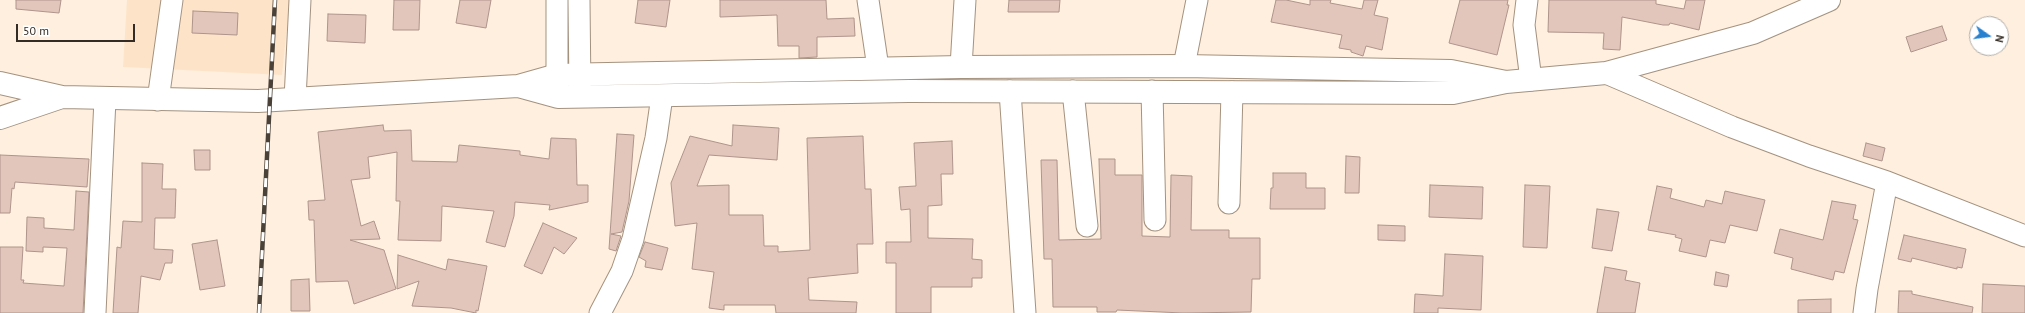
<!DOCTYPE html>
<style>
body{margin:0}
#map{position:relative;width:2025px;height:313px;overflow:hidden;background:#ffefde;font-family:"PT Sans",sans-serif}
canvas{display:block}
.north{position:absolute;left:1969px;top:16px;width:40px;height:40px;box-sizing:border-box;background:#fff;border:1px solid #aeaba7;border-radius:50%;rotate:104deg;font-size:11px;font-weight:700;line-height:16px;text-align:center;color:#342c24}
.north::after{content:'';display:block;margin:auto;width:14px;height:18px;background:#2881ce;clip-path:polygon(50% 0,100% 100%,50% 72%,0 100%)}
.scale{position:absolute;left:16px;top:24px;width:119px;height:18px;box-sizing:border-box;border:2px solid #342c24;border-top:0;padding-left:5px;font-size:12px;line-height:14px;white-space:nowrap;color:#342c24;-webkit-text-stroke:3px #fff;paint-order:stroke}
</style>
<div id="map">
<canvas width="2025" height="313"></canvas>
<div class="north">N</div>
<div class="scale">50 m</div>
</div>
<script>
const c = document.querySelector('canvas').getContext('2d');
c.lineJoin = 'round';
function fill(path, color) { c.fillStyle = color; c.fill(path, 'evenodd'); }
const shape = rows => new Path2D(rows.map(r => 'M' + r).join(''));
function strokePath(path, color, width, dash) { c.strokeStyle = color; c.lineWidth = width; c.lineCap = dash ? 'butt' : 'round'; c.setLineDash(dash || []); c.stroke(path); }
const built = shape([
 [127,0,290,0,282,75,123,67]
]);
const building = shape([
 [16,0,61,0,59,13,16,9,16,0],
 [394,0,420,0,419,30,393,30,394,0],
 [460,0,491,0,486,28,456,23,460,0],
 [638,0,670,0,666,27,635,23,638,0],
 [720,0,826,0,827,19,854,18,855,36,817,37,817,57,799,58,799,46,778,46,777,15,720,17,720,0],
 [1009,0,1060,0,1059,12,1008,12,1009,0],
 [1276,0,1286,0,1310,5,1310,0,1331,0,1330,3,1362,9,1364,0,1378,0,1374,15,1388,18,1382,50,1366,46,1363,56,1351,52,1351,50,1339,48,1342,35,1271,22,1276,0],
 [1460,0,1508,0,1507,5,1509,5,1497,55,1449,43,1460,0],
 [1549,0,1656,0,1656,4,1684,9,1686,0,1705,0,1699,30,1670,23,1669,25,1663,25,1622,17,1620,50,1603,49,1604,33,1548,32,1549,0],
 [193,11,238,13,237,35,192,33,193,11],
 [328,14,366,15,365,43,327,41,328,14],
 [1942,26,1947,40,1911,52,1906,37,1942,26],
 [383,125,384,131,411,130,412,161,457,162,459,145,520,151,520,155,549,159,551,138,576,139,577,185,588,185,588,202,549,210,550,205,515,202,514,216,505,247,486,242,494,211,442,206,441,241,398,240,400,201,396,201,397,152,368,157,370,178,351,180,361,226,374,221,380,239,350,240,384,250,396,289,354,304,348,281,316,282,314,220,309,220,308,201,325,200,318,132,383,125],
 [733,125,779,128,777,160,709,155,697,186,729,185,729,215,763,215,764,246,778,246,778,252,810,250,807,138,863,136,865,189,871,189,873,244,857,244,858,273,808,278,809,300,857,302,856,313,776,313,775,305,724,305,724,310,709,308,714,272,692,269,697,223,675,226,671,183,690,136,732,146,733,125],
 [617,134,634,135,629,201,622,232,611,234,621,236,616,251,609,249,617,134],
 [952,141,953,174,941,174,942,205,928,206,928,238,973,239,972,259,982,260,982,278,972,278,972,287,931,287,931,313,896,313,896,263,886,263,886,242,911,242,910,209,901,210,899,187,916,186,914,143,952,141],
 [1866,143,1885,148,1882,161,1863,156,1866,143],
 [194,150,210,150,210,170,195,170,194,150],
 [0,155,89,159,87,187,15,182,14,189,12,188,10,213,0,213,0,155],
 [1346,156,1360,157,1359,193,1345,193,1346,156],
 [1099,159,1115,159,1115,175,1142,175,1142,236,1170,237,1171,175,1192,176,1191,230,1229,230,1229,238,1260,238,1260,279,1252,279,1251,312,1183,313,1117,310,1116,312,1097,312,1097,307,1053,307,1052,259,1044,259,1041,160,1057,160,1059,240,1101,239,1099,159],
 [142,163,163,164,162,189,176,189,175,218,155,218,154,249,173,250,172,263,165,263,160,280,141,276,138,313,113,313,117,247,121,248,123,221,142,222,142,163],
 [1273,173,1306,173,1306,188,1325,188,1325,209,1270,209,1271,188,1273,188,1273,173],
 [1430,185,1483,187,1482,219,1429,217,1430,185],
 [1525,185,1550,186,1547,248,1523,247,1525,185],
 [1657,186,1672,189,1670,198,1704,207,1706,200,1722,204,1725,191,1765,200,1757,231,1730,225,1725,243,1710,240,1706,257,1679,251,1682,239,1675,237,1676,235,1648,230,1657,186],
 [76,191,89,192,83,313,0,313,0,247,23,247,21,280,24,280,23,283,64,286,67,248,43,247,43,252,26,251,27,217,44,218,44,228,74,230,76,191],
 [1832,201,1856,205,1853,219,1858,220,1844,273,1835,271,1833,280,1791,269,1793,258,1774,253,1780,229,1823,240,1832,201],
 [1597,209,1619,212,1612,251,1592,248,1597,209],
 [543,223,577,238,564,254,554,247,542,274,524,266,543,223],
 [1378,225,1405,226,1405,241,1378,240,1378,225],
 [1904,235,1966,249,1962,268,1957,267,1957,269,1912,258,1911,262,1898,259,1904,235],
 [217,240,225,286,200,290,192,244,217,240],
 [645,242,668,248,662,270,645,267,646,261,639,257,645,242],
 [1445,254,1483,256,1481,310,1438,308,1438,313,1414,313,1415,294,1443,296,1445,254],
 [398,255,446,270,448,259,487,266,478,311,476,310,476,313,451,308,412,306,419,281,397,289,398,255],
 [1605,267,1627,271,1625,280,1640,283,1635,313,1597,313,1605,267],
 [1716,272,1729,275,1727,287,1714,285,1716,272],
 [309,279,310,311,291,311,291,280,309,279],
 [1983,284,2025,286,2025,313,1982,313,1983,284],
 [1899,291,1912,291,1912,294,1973,307,1972,313,1898,313,1899,291],
 [1831,299,1831,313,1798,313,1798,300,1831,299]
]);
const minor = shape([
 [557,0,557,91],
 [579,0,580,92],
 [868,0,878,68],
 [1527,0,1524,25,1531,80],
 [1184,66,1197,0],
 [961,67,965,0],
 [1606,73,1732,127,1809,156,1887,182,2025,236],
 [1010,91,1025,313],
 [1073,91,1087,226],
 [1152,91,1155,220],
 [295,99,300,0],
 [158,100,172,0],
 [1229,203,1232,92],
 [95,313,105,99],
 [600,313,622,271,633,239,656,138,662,96],
 [1864,313,1867,289,1887,182]
]);
const major = shape([
 [0,83,62,97,258,101,518,86,557,75,961,67,1184,66,1451,71,1506,82],
 [518,86,558,97,909,91,1453,93,1506,82,1606,73,1753,33,1829,0],
 [0,118,62,97]
]);
const rail = shape([
 [259,313,275,0]
]);
fill(built, '#fde4c9');
fill(building, '#e2c6bc');
strokePath(building, '#af948b', 1);
strokePath(minor, '#a4927f', 23);
strokePath(major, '#a4927f', 24);
strokePath(minor, '#fff', 21);
strokePath(major, '#fff', 22);
strokePath(rail, '#4a4138', 4.5);
strokePath(rail, '#fff', 3, [9]);
</script>
